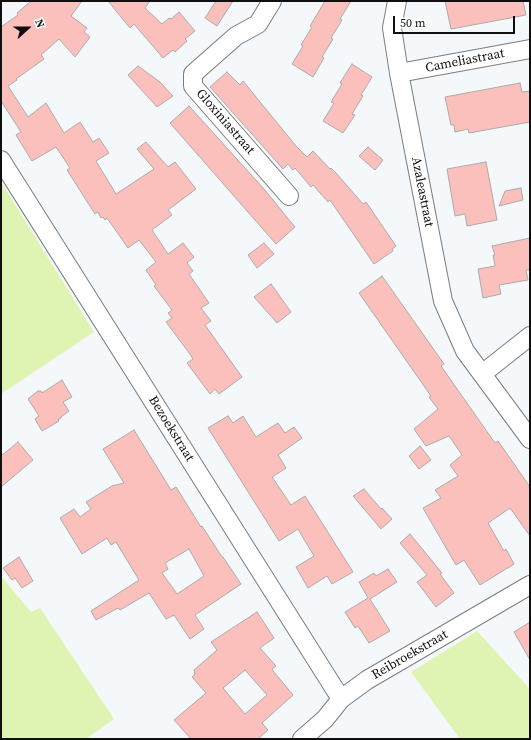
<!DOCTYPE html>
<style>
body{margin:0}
#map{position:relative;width:531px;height:740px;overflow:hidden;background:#f5f8fa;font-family:"Source Serif 4",serif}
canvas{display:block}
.frame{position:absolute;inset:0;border:2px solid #0f0f10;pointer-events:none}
.north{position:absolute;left:8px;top:8px;width:40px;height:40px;-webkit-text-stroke:3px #fff;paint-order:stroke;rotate:69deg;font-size:11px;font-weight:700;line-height:16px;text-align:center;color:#0f0f10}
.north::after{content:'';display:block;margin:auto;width:14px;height:18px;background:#0f0f10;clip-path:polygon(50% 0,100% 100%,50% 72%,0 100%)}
.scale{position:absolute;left:393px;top:16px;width:122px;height:18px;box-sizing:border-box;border:2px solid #0f0f10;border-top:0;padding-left:5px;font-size:12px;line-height:14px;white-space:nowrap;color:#0f0f10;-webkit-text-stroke:3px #fff;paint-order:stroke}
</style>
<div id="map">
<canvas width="531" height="740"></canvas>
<div class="frame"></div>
<div class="north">N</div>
<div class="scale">50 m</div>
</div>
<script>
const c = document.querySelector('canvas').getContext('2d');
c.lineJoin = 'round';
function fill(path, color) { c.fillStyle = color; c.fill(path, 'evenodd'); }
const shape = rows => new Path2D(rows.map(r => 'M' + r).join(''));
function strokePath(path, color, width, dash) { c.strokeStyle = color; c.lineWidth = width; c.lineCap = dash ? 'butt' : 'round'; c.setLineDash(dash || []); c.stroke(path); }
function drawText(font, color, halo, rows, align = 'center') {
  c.font = font + ' "Source Serif 4",serif'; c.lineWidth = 3.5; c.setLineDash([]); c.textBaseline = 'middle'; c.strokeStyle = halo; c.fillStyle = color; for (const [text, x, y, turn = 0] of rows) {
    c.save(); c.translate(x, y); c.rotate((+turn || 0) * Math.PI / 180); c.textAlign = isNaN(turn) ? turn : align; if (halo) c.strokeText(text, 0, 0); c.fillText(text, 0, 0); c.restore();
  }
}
const green = shape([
 [1,182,94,332,1,394],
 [1,576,31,612,40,608,114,719,86,739,1,739],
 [477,631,530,689,530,739,460,739,411,672]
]);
const building = shape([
 [31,1,82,1,71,16,87,28,84,32,90,37,75,57,59,39,41,55,44,59,16,79,17,80,8,86,28,117,46,103,64,133,80,122,93,142,99,138,109,153,96,161,116,194,154,169,137,149,146,142,168,167,175,162,196,189,168,210,172,215,152,230,168,254,183,243,194,257,187,263,193,271,189,274,209,303,201,308,211,321,205,325,242,377,219,394,215,389,210,394,187,363,193,359,190,354,166,322,172,318,168,313,172,310,154,286,156,285,146,270,156,262,139,240,128,248,107,218,105,220,103,217,101,218,98,212,95,214,67,170,70,168,56,147,32,161,16,135,21,132,1,101,1,27,18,15,17,13,31,1],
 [108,1,150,1,145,8,162,24,169,18,171,19,179,12,195,31,185,39,187,41,175,52,173,50,163,58,134,24,130,28,108,1],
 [216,1,233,1,217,26,205,18,216,1],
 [325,1,351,1,340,19,342,20,331,38,333,39,322,57,324,58,313,77,292,64,303,46,301,45,312,27,310,26,325,1],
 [445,1,523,1,526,15,451,29,445,1],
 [352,64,372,77,361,95,363,96,352,114,355,115,343,133,323,121,334,103,331,102,342,84,340,83,352,64],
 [138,66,160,82,173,96,157,107,128,75,138,66],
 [227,72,240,85,243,81,296,146,307,157,313,151,330,169,331,168,336,173,363,204,366,202,396,246,392,249,393,251,374,264,330,200,328,202,313,185,311,187,295,168,293,170,288,164,283,169,210,87,227,72],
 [520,83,522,92,530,91,530,122,469,133,468,129,455,132,454,125,451,125,445,97,520,83],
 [189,106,264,189,295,227,276,244,170,123,189,106],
 [368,147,383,160,375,170,359,156,368,147],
 [486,162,497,220,467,226,465,214,455,216,447,169,486,162],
 [521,188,523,200,499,206,505,191,521,188],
 [530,238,530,270,526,270,528,280,499,285,501,294,483,298,478,269,495,266,493,255,495,255,492,246,530,238],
 [264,243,274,254,257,268,248,255,264,243],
 [382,276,444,364,441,366,495,443,498,441,530,487,530,536,510,508,488,523,504,551,506,549,514,564,480,585,464,560,456,565,423,508,441,498,435,490,458,476,450,465,462,455,449,436,426,446,414,429,438,409,429,397,431,396,359,293,382,276],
 [271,284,291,312,277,323,254,297,271,284],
 [62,380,72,397,63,402,69,411,61,417,61,418,58,420,59,421,42,431,35,419,39,416,28,399,38,391,41,391,42,393,62,380],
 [228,416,233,423,243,416,256,437,278,423,285,433,294,427,302,438,278,455,286,468,272,477,291,505,305,496,353,572,332,584,327,576,308,588,296,567,314,556,298,529,279,541,208,428,228,416],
 [134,430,171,490,176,487,201,527,202,526,222,557,223,557,241,584,195,615,204,629,190,639,174,615,166,619,149,593,120,610,118,608,96,620,91,611,139,580,116,542,111,545,107,538,82,554,60,518,74,509,80,517,91,509,86,502,112,486,124,483,103,449,134,430],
 [189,549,204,576,177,594,162,573,168,569,165,563,189,549],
 [18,442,33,460,1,487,1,456,18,442],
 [420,446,431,460,419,469,409,456,420,446],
 [364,489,381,509,382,508,392,519,381,529,353,496,364,489],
 [410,534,442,573,440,574,454,593,436,607,417,582,427,575,400,543,410,534],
 [19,557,33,581,22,588,15,578,12,580,3,568,19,557],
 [388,569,397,582,370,599,390,631,369,643,358,626,355,628,345,612,368,598,359,582,374,573,376,576,388,569],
 [257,612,274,638,260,648,276,666,272,669,274,672,293,695,262,723,268,730,258,739,191,739,174,720,206,693,192,677,195,674,194,670,217,650,211,642,257,612],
 [245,670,267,695,245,714,223,688,245,670],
 [530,622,530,660,514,632,530,622]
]);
const minor = shape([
 [272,1,258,24,236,36,193,74,193,86,289,196],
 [397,1,392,28,399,73,443,301,465,351,530,439],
 [399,73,530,49],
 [1,160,341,699],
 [482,374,530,336],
 [302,739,325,719,341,699,367,680,530,585]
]);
const streetNames = [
 ["Cameliastraat",465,61,-11],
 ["Gloxiniastraat",225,122,49],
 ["Azaleastraat",422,192,79],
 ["Bezoekstraat",171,429,58],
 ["Reibroekstraat",410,655,-30]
];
fill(green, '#dff3b3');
fill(building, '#fbc0bb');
strokePath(building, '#adaaaa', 1);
strokePath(minor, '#7a7c7e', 20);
strokePath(minor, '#fff', 18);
drawText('13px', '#0f0f10', '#fff', streetNames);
</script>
